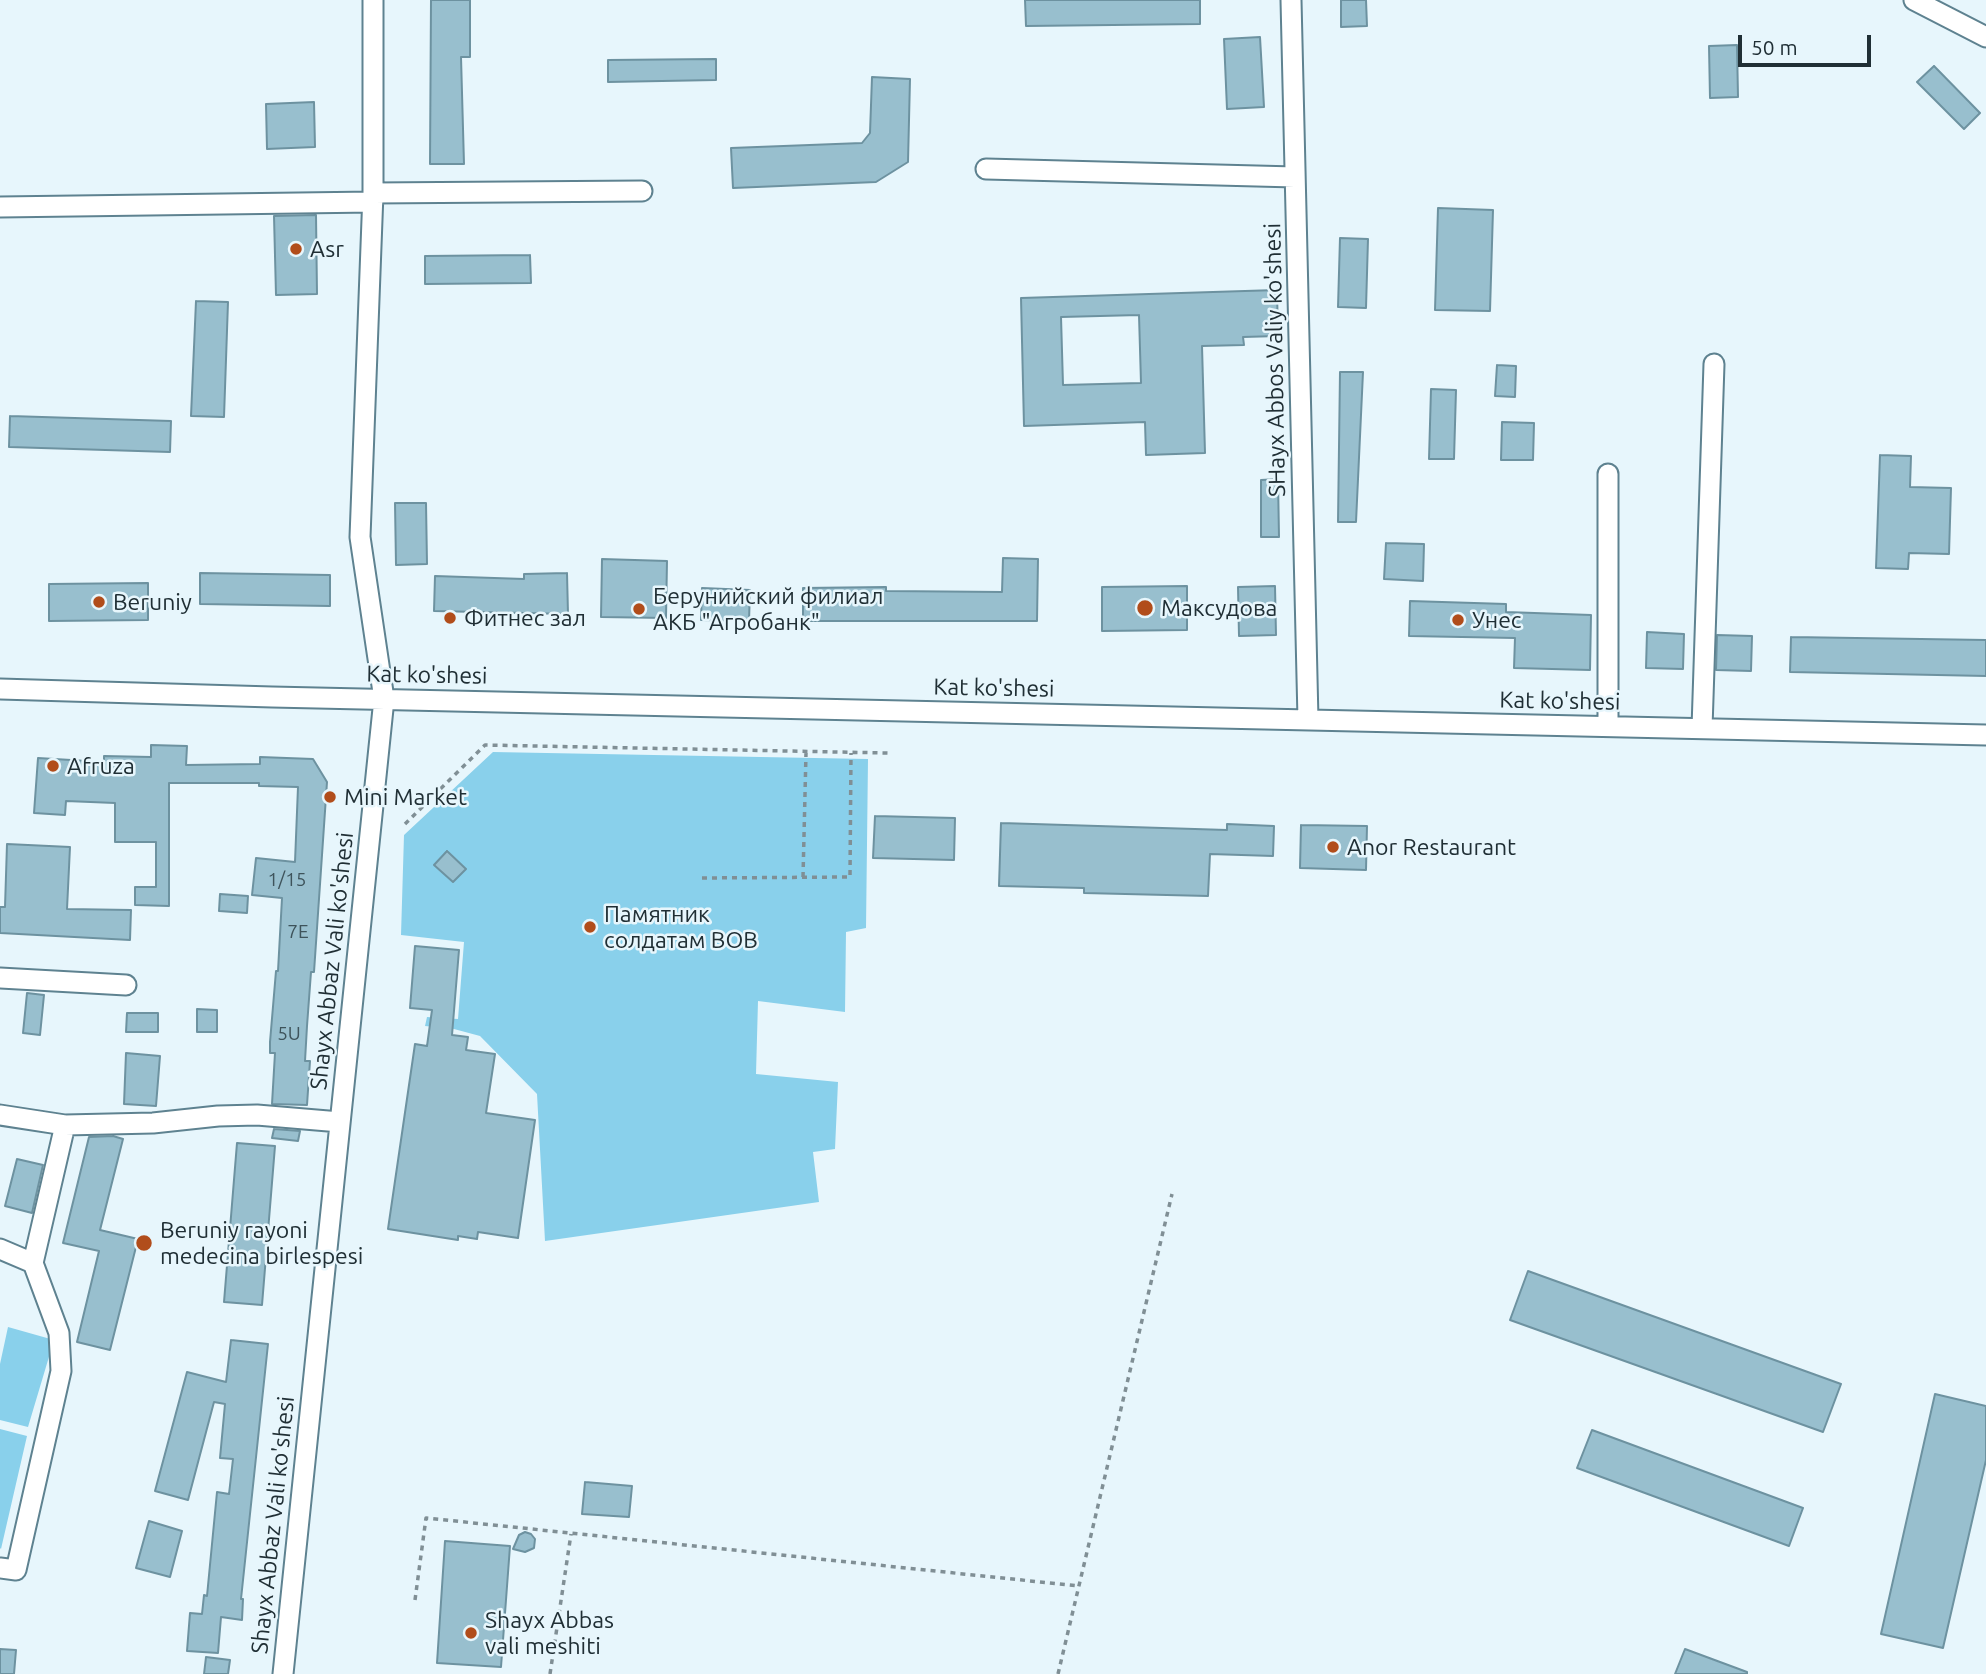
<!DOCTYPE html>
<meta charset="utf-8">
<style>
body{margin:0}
#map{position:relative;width:1986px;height:1674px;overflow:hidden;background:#e7f6fc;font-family:Ubuntu,sans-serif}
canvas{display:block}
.scale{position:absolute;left:1738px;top:35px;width:133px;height:32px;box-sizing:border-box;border:4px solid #202f35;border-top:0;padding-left:9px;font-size:21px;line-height:24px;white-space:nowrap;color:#202f35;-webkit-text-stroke:5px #e7f6fc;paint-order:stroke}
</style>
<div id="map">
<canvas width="1986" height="1674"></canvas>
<div class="scale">50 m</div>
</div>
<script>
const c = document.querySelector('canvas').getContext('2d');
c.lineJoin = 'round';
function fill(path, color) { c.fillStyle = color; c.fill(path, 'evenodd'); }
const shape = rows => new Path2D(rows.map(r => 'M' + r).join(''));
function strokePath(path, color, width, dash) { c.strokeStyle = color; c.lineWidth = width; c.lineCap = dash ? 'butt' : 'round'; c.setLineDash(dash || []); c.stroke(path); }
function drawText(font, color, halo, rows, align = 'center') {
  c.font = font + ' Ubuntu,sans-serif'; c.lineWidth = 5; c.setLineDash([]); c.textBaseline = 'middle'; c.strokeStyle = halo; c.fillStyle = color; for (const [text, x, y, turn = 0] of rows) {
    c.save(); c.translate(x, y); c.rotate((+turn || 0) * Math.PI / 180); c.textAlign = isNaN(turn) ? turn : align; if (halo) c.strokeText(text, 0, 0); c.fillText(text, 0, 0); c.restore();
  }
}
const green = shape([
 [493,752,868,759,866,928,846,932,845,1012,758,1001,756,1074,838,1082,835,1149,813,1152,819,1202,545,1241,537,1094,480,1036,454,1029,425,1026,427,1017,458,1019,464,942,401,935,404,835],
 [8,1327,54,1340,28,1427,0,1420,0,1364],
 [0,1429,27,1436,1,1549,0,1548]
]);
const building = shape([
 [431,0,470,0,470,57,461,57,464,164,430,164,431,0],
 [1025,0,1200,0,1200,24,1026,26,1025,0],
 [1341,0,1366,0,1367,26,1341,27,1341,0],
 [1260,37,1264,107,1227,109,1224,39,1260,37],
 [1737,45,1738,97,1710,98,1709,46,1737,45],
 [716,59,716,80,608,82,608,60,716,59],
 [1934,66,1980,113,1964,129,1917,82,1934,66],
 [872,77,910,79,908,162,876,182,733,188,731,148,862,143,870,133,872,77],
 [314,102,315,147,267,149,266,104,314,102],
 [1438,208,1493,210,1490,311,1435,310,1438,208],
 [316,215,317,294,276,295,274,216,316,215],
 [1340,238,1368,239,1366,308,1338,307,1340,238],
 [530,255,531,283,425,284,425,256,530,255],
 [1277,290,1278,336,1243,337,1244,345,1202,346,1205,453,1146,455,1145,422,1024,426,1021,298,1277,290],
 [1139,315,1141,383,1063,385,1061,317,1139,315],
 [196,301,228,302,224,417,191,416,196,301],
 [1497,365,1516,366,1515,397,1495,396,1497,365],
 [1340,372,1363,372,1356,522,1338,522,1340,372],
 [1431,389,1456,390,1454,459,1429,459,1431,389],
 [10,416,171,421,170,452,9,447,10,416],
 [1502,422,1534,423,1533,460,1501,460,1502,422],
 [1880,455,1911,456,1910,487,1951,488,1949,554,1909,553,1908,569,1876,568,1880,455],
 [1278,479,1279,537,1261,537,1261,480,1278,479],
 [395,503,426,503,427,564,396,565,395,503],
 [1386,543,1424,544,1423,581,1384,579,1386,543],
 [1003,558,1038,559,1037,621,803,621,803,588,886,587,886,591,1002,592,1003,558],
 [602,559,667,561,666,618,601,617,602,559],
 [200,573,330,575,330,606,200,604,200,573],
 [567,573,568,614,434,611,435,576,524,579,524,574,567,573],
 [148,583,148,620,49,621,49,584,148,583],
 [1187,586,1187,630,1102,631,1102,587,1187,586],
 [1275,586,1276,635,1239,636,1238,587,1275,586],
 [702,588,750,590,749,621,701,620,702,588],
 [1410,601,1506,604,1506,612,1591,615,1590,670,1514,668,1515,638,1409,636,1410,601],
 [1647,632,1684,634,1683,669,1646,668,1647,632],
 [1717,635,1752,636,1751,671,1716,670,1717,635],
 [1791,637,1986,640,1986,676,1790,672,1791,637],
 [151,745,187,746,186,765,260,764,260,757,313,759,327,782,314,972,311,972,307,1026,305,1061,310,1061,307,1105,272,1104,275,1053,270,1053,270,1042,276,971,278,971,282,898,252,895,256,858,295,862,298,787,259,786,259,783,169,783,169,906,135,905,135,887,156,887,156,842,115,842,115,803,66,801,65,815,34,813,38,758,104,762,104,756,151,757,151,745],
 [875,816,955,818,954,860,873,858,875,816],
 [1001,823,1227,830,1227,824,1274,826,1273,856,1210,854,1208,896,1084,893,1084,888,999,886,1001,823],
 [1301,825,1367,826,1366,870,1300,868,1301,825],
 [7,844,70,847,67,909,131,910,130,940,0,933,0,907,5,907,7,844],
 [447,851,466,869,453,882,434,865,447,851],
 [220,894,248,896,247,913,219,911,220,894],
 [415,946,459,950,452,1035,468,1037,466,1050,495,1054,486,1113,535,1120,518,1238,478,1232,477,1239,458,1236,458,1240,388,1229,415,1044,427,1046,432,1010,410,1008,415,946],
 [27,993,44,995,40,1035,23,1033,27,993],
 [197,1009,217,1010,217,1032,197,1032,197,1009],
 [127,1013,158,1013,158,1032,126,1032,127,1013],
 [126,1053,160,1056,156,1106,124,1104,126,1053],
 [274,1129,300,1131,298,1141,272,1138,274,1129],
 [113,1136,123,1139,100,1230,138,1239,110,1350,77,1342,99,1251,63,1243,89,1137,113,1136],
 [237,1143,275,1146,262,1305,224,1302,237,1143],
 [17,1159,43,1165,32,1213,5,1206,17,1159],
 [1528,1271,1841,1384,1823,1432,1510,1320,1528,1271],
 [231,1340,268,1344,241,1599,243,1599,242,1620,221,1617,218,1653,187,1651,190,1613,202,1614,204,1595,207,1596,217,1492,229,1494,233,1459,220,1458,225,1404,214,1402,188,1500,155,1491,187,1372,226,1382,231,1340],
 [1935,1394,1986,1406,1986,1460,1943,1648,1881,1634,1935,1394],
 [1592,1430,1803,1508,1789,1546,1577,1468,1592,1430],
 [585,1482,632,1486,629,1517,582,1514,585,1482],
 [149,1521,182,1531,170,1577,136,1568,149,1521],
 [525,1532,531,1534,535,1539,534,1548,525,1552,513,1549,519,1535,525,1532],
 [445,1541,510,1546,501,1667,437,1663,445,1541],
 [0,1649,16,1650,14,1674,0,1674,0,1649],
 [1685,1649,1747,1672,1747,1674,1675,1674,1685,1649],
 [206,1657,230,1660,228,1674,204,1674,206,1657]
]);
const path = shape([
 [405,824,485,745,888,753],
 [803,877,806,753],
 [702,878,850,877,851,753],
 [415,1600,426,1518,1079,1586],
 [550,1674,571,1534],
 [1058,1674,1172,1194]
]);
const minor = shape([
 [1291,0,1308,719],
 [1914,0,1986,37],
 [986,169,1295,177],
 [373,193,642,191],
 [0,207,373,202],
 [1608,474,1608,726],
 [0,689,272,697,1986,735],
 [1702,728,1714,364],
 [0,978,126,985],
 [0,1115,65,1125],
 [0,1249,33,1263,59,1333,61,1371,16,1570,0,1568],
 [33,1263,65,1125,153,1123,218,1116,257,1115,340,1122],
 [283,1674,384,699,360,537,373,193,373,0]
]);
const markers = [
 [296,249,7,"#b14d1b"],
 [99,602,7,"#b14d1b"],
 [1145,608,9,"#b14d1b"],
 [639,609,7,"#b14d1b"],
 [450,618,7,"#b14d1b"],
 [1458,620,7,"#b14d1b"],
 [53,766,7,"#b14d1b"],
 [330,797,7,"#b14d1b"],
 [1333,847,7,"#b14d1b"],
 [590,927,7,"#b14d1b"],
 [144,1243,9,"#b14d1b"],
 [471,1633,7,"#b14d1b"]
];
const numberNames = [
 ["1/15",287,880],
 ["7E",298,932],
 ["5U",289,1034]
];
const poiNames = [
 ["Asr",310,249],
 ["Берунийский филиал",653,596],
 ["АКБ \"Агробанк\"",653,622],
 ["Beruniy",113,602],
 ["Максудова",1161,608],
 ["Фитнес зал",464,618],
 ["Унес",1472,620],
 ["Afruza",67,766],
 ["Mini Market",344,797],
 ["Anor Restaurant",1347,847],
 ["Памятник",604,914],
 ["солдатам ВОВ",604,940],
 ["Beruniy rayoni",160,1230],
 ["medecina birlespesi",160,1256],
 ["Shayx Abbas",485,1620],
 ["vali meshiti",485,1646]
];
const streetNames = [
 ["SHayx Abbos Valiy ko'shesi",1275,360,-91],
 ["Kat ko'shesi",427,675,1],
 ["Kat ko'shesi",994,688,1],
 ["Kat ko'shesi",1560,701,1],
 ["Shayx Abbaz Vali ko'shesi",332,961,-84],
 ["Shayx Abbaz Vali ko'shesi",273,1525,-84]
];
fill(green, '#89d0eb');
fill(building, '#98bfce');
strokePath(building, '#6d92a0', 2);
strokePath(minor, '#5e8290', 23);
strokePath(path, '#808f95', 3.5, [5, 5]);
strokePath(minor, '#fff', 19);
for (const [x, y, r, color] of markers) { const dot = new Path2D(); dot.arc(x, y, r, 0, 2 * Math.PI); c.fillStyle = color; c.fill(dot); strokePath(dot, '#e7f6fc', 2.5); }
drawText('19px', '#3e535b', null, numberNames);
drawText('23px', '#202f35', '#e7f6fc', poiNames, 'left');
drawText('23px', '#202f35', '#e7f6fc', streetNames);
</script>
